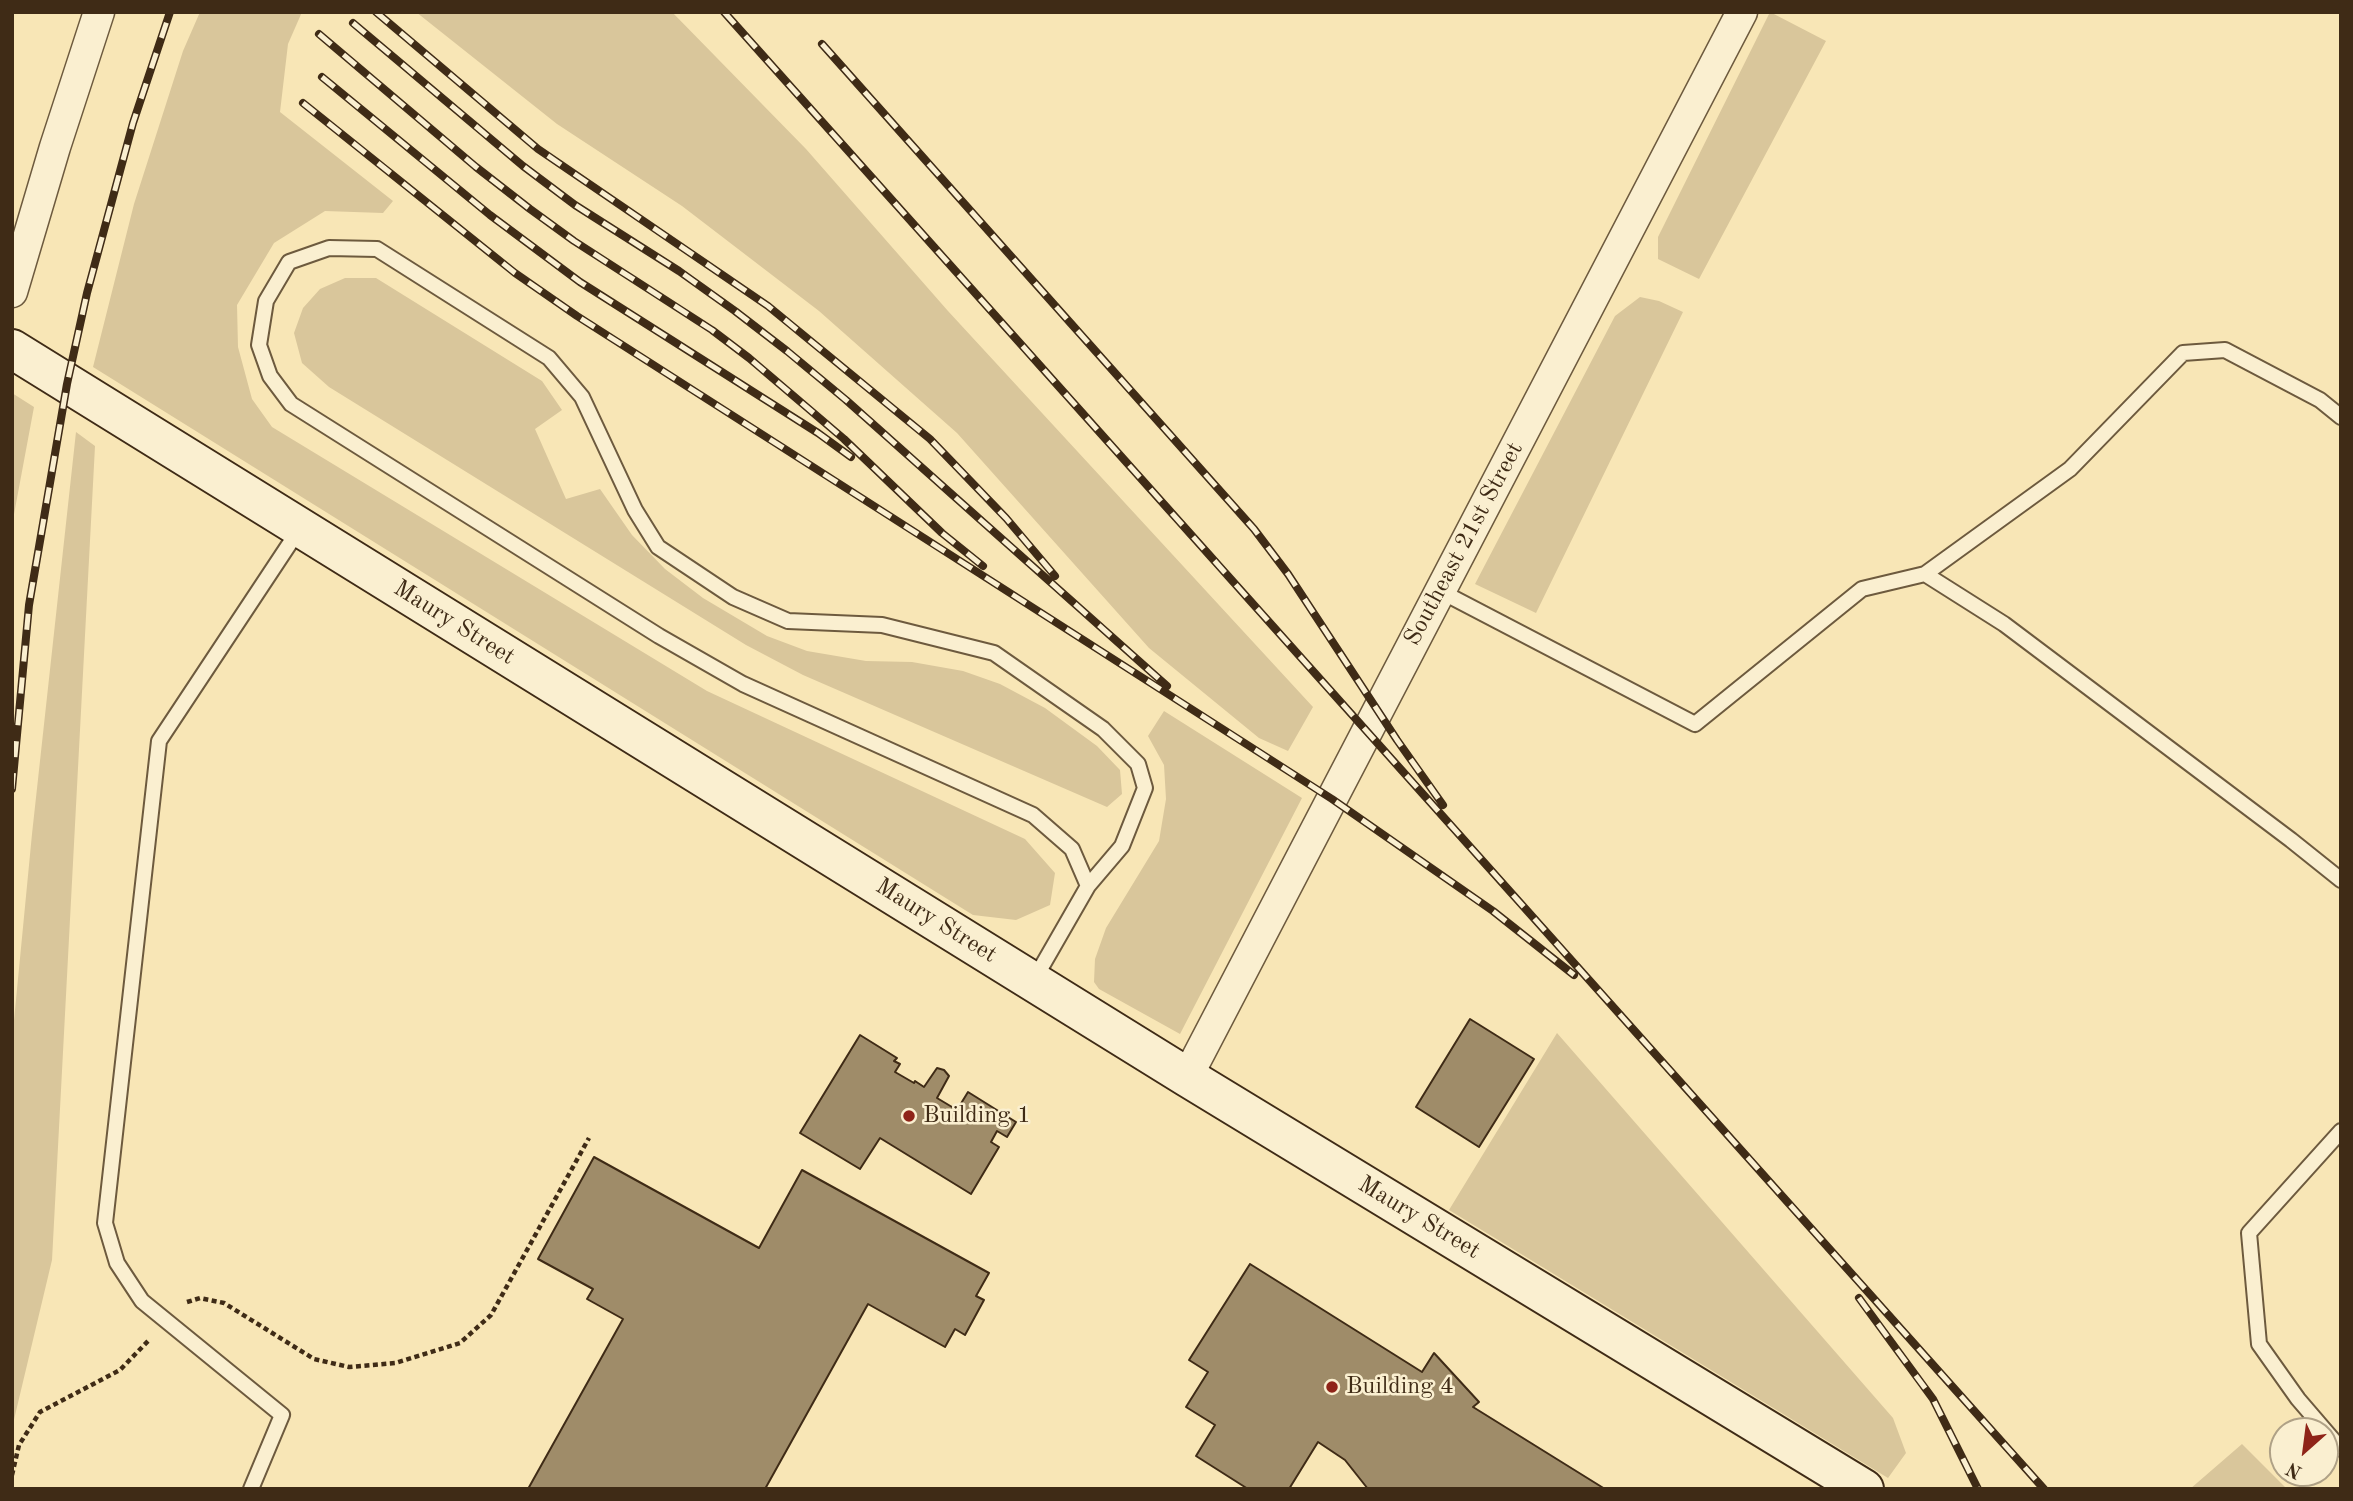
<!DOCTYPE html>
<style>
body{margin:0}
#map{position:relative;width:2353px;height:1501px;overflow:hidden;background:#f8e6b6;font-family:"Old Standard TT",serif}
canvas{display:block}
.frame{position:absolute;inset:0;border:14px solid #3f2b16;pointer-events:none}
.north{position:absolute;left:2269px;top:1417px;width:70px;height:70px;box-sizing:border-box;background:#faefd0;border:2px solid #afa186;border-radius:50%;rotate:208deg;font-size:19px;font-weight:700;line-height:28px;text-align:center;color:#3f2b16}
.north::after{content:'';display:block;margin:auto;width:24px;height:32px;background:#8f2418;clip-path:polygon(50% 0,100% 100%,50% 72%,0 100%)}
</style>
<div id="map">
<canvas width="2353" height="1501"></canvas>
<div class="frame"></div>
<div class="north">N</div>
</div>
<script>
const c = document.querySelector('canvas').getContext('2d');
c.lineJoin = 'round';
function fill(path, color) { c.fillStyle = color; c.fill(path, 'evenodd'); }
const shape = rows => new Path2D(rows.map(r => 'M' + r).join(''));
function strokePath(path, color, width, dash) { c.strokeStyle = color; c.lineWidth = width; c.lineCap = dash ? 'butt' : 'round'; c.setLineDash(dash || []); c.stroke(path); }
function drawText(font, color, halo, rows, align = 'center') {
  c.font = font + ' "Old Standard TT",serif'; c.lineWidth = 5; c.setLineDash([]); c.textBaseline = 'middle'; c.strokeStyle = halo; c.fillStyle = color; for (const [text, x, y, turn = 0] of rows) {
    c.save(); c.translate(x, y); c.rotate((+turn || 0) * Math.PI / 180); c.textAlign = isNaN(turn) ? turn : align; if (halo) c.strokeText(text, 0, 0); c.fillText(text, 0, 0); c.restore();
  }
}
const green = shape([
 [200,12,302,12,288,44,280,112,393,201,383,213,325,211,274,243,237,305,238,347,252,399,272,427,707,691,1025,839,1055,873,1050,905,1016,920,973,915,93,367,134,204,183,51],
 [416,12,672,12,806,149,948,311,1313,707,1288,751,1259,738,1149,648,957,433,819,311,682,206,557,124],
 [1770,12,1826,41,1699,279,1658,259,1658,237],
 [345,278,376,278,542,381,562,410,535,429,566,499,600,489,632,535,665,569,703,598,767,636,807,651,866,661,912,662,963,671,1000,684,1045,708,1097,746,1120,770,1122,794,1107,807,803,675,746,645,329,387,302,363,294,333,303,308,320,289],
 [1640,297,1659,301,1683,312,1536,613,1475,584,1615,316],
 [12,393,34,407,12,525],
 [76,432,95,446,52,1260,12,1428,12,1041,32,834],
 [1164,711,1302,798,1180,1034,1099,989,1094,982,1095,959,1106,928,1159,841,1166,799,1164,765,1148,736],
 [1557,1033,1893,1418,1906,1453,1888,1478,1449,1210],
 [2242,1444,2287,1489,2190,1489]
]);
const building = shape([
 [1470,1019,1534,1059,1479,1147,1416,1107,1470,1019],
 [860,1035,897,1058,894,1061,900,1064,895,1072,914,1083,915,1081,924,1087,937,1068,944,1070,949,1076,937,1098,957,1110,968,1092,1016,1122,1007,1137,997,1131,991,1142,999,1147,971,1194,880,1138,860,1169,800,1133,860,1035],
 [594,1157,759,1248,802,1170,989,1273,976,1296,984,1300,965,1335,955,1329,945,1347,868,1304,765,1489,528,1489,623,1319,587,1299,593,1289,538,1259,594,1157],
 [1250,1264,1422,1372,1434,1353,1479,1402,1473,1407,1605,1489,1368,1489,1345,1460,1318,1442,1289,1489,1248,1489,1196,1456,1215,1425,1186,1407,1208,1372,1189,1360,1250,1264]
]);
const path = shape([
 [187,1302,200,1298,224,1303,314,1359,349,1367,395,1363,460,1343,491,1315,589,1138],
 [12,1475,19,1445,40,1412,120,1370,149,1340]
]);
const lane = shape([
 [1925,574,2004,624,2291,840,2341,880],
 [1440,591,1695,724,1862,589,1925,574,2070,469,2183,353,2225,350,2320,400,2341,417],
 [1034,980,1088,886,1072,849,1033,815,743,684,659,636,291,404,270,376,259,345,266,301,289,262,329,248,377,249,549,358,582,397,635,510,658,547,733,597,788,621,882,625,994,653,1103,729,1138,764,1145,788,1122,846,1088,886],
 [2341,1131,2249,1233,2259,1344,2298,1399,2341,1449],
 [251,1489,282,1415,142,1301,117,1263,105,1223,159,741,300,528]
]);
const street = shape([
 [12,292,55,147,99,12],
 [1187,1077,1742,12]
]);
const secondary = shape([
 [12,349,1187,1077,1864,1489]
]);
const rail = shape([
 [376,12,538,149,768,306,930,439,1006,518,1055,576],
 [724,12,2044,1489],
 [353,23,523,166,575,205,679,271,735,311,787,351,846,400,1167,686],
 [319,34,476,167,530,209,574,241,712,330,749,358,844,439,942,533,983,566],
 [822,44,1254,529,1288,574,1397,740,1443,805],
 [322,77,490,215,580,282,818,433,851,457],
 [303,103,515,273,577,316,1332,799,1493,911,1574,975],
 [12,789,29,605,67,384,87,293,133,123,170,12],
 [1859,1298,1933,1399,1978,1489]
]);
const markers = [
 [909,1116,7,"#8f2418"],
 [1332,1387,7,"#8f2418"]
];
const streetNames = [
 ["Southeast 21st Street",1464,544,-62],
 ["Maury Street",454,623,32],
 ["Maury Street",936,921,32],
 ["Maury Street",1419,1218,31]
];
const poiNames = [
 ["Building 1",923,1116],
 ["Building 4",1346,1387]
];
fill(green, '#d9c69b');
fill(building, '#9f8c69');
strokePath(building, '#3f2b16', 2);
strokePath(lane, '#6d5a3e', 18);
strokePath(street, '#6d5a3e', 33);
strokePath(secondary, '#3f2b16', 42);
strokePath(path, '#3f2b16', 4.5, [5, 3.5]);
strokePath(lane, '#faefd0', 14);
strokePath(street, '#faefd0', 30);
strokePath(secondary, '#faefd0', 38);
strokePath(rail, '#3f2b16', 8);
strokePath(rail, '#faefd0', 5, [16]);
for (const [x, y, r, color] of markers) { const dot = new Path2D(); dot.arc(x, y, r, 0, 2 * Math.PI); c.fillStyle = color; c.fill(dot); strokePath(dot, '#faefd0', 2.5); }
drawText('24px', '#3f2b16', '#faefd0', streetNames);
drawText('24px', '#3f2b16', '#faefd0', poiNames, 'left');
</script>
